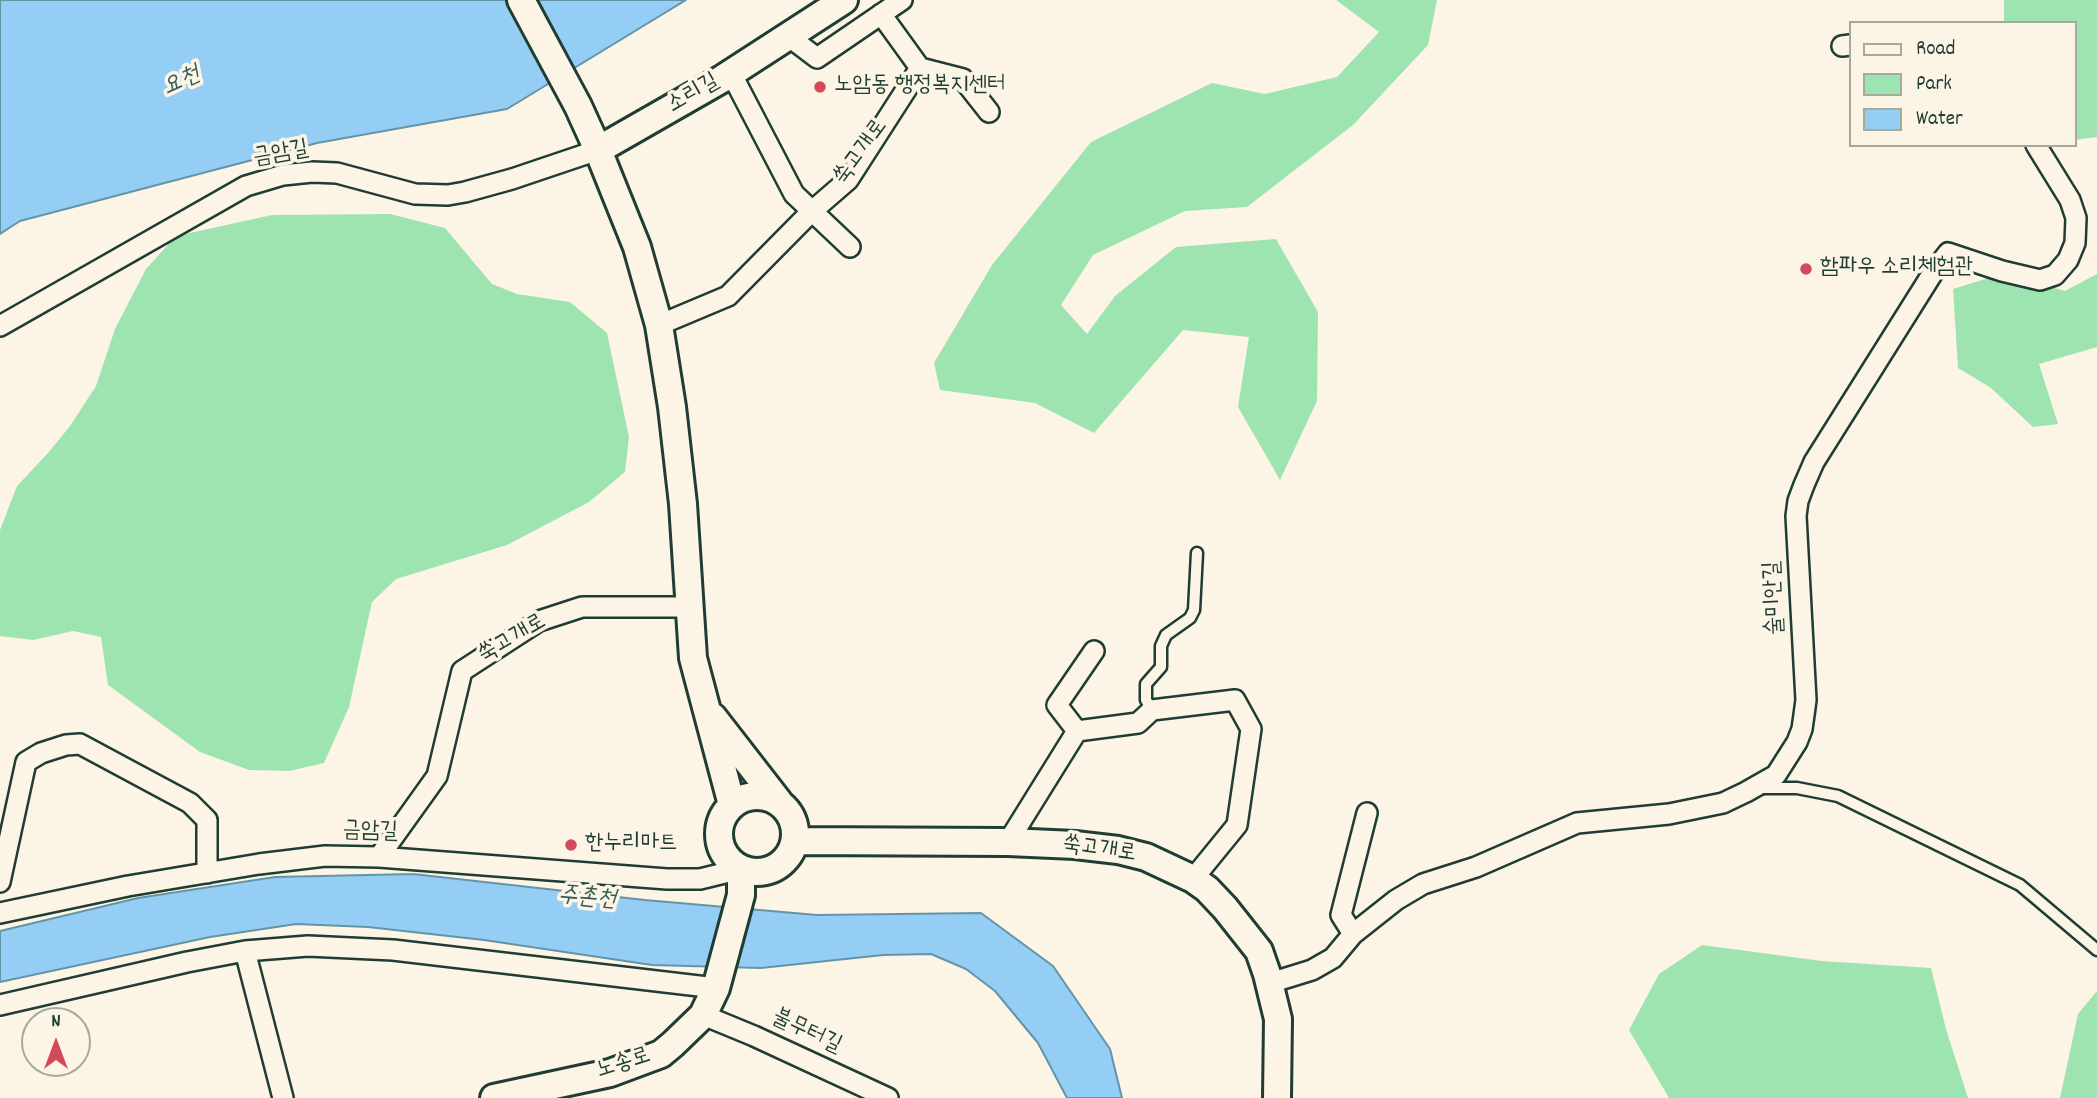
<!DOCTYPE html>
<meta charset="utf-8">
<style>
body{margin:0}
#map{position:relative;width:2097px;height:1098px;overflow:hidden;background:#fcf5e5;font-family:Dekko,sans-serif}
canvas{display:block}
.legend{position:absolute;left:1849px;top:21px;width:228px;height:126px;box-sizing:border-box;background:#fcf5e5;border:2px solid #a4ab9e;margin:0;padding:9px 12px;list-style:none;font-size:21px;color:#1f3d34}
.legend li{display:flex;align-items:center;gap:14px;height:35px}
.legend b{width:35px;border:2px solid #a4ab9e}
.north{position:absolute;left:21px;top:1007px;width:70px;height:70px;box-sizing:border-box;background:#fcf5e5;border:2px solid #a4ab9e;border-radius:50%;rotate:0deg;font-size:19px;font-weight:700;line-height:28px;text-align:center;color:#1f3d34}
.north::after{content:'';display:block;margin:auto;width:24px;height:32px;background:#d1495b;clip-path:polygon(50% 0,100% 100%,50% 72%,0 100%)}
</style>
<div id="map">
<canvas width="2097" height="1098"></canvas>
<ul class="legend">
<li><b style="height:9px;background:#fcf5e5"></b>Road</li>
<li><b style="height:19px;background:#9ee4b1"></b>Park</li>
<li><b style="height:19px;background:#94cef4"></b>Water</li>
</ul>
<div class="north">N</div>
</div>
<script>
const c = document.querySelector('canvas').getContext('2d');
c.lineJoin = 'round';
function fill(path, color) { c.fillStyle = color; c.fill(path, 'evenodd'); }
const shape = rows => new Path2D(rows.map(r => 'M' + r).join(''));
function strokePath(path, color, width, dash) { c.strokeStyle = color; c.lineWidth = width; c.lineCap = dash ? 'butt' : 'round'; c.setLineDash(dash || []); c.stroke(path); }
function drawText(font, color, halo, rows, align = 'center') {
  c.font = font + ' Dekko,"Poor Story",sans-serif'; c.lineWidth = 7; c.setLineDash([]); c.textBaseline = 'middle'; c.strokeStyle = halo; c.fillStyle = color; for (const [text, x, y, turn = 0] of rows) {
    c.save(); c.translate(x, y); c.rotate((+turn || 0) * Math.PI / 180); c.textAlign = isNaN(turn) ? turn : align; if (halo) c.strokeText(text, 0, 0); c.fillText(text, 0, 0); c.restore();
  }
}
const green = shape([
 [1336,0,1437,0,1428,45,1353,125,1247,207,1185,211,1093,255,1061,305,1087,334,1115,296,1176,247,1276,239,1318,312,1317,401,1280,480,1238,407,1249,337,1183,330,1094,433,1035,403,940,390,934,363,992,265,1091,142,1212,83,1265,94,1337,77,1379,32],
 [2004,0,2097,0,2097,137,2074,140,2074,23,2004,23],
 [390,214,445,228,492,284,517,294,570,302,607,333,629,437,625,472,589,502,507,545,396,579,372,602,349,707,324,763,289,771,249,770,200,752,108,685,101,637,73,631,33,640,0,636,0,530,17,486,48,453,70,426,96,386,115,329,146,269,176,236,272,215],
 [2005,273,2065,291,2097,274,2097,347,2039,364,2058,424,2033,427,1991,388,1958,368,1953,289],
 [1702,945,1822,961,1931,968,1946,1029,1968,1098,1669,1098,1629,1030,1659,974],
 [2097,991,2097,1098,2060,1098,2078,1014]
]);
const water = shape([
 [0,0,686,0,507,109,317,143,20,221,0,234,0,0],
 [413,874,645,900,817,915,981,913,1053,966,1110,1049,1122,1098,1067,1098,1038,1043,995,991,966,969,931,954,883,955,761,968,652,965,484,940,368,927,296,924,210,937,0,982,0,931,138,898,275,877,413,874]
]);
const lane = shape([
 [1152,710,1146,700,1146,684,1161,667,1161,646,1166,635,1190,618,1194,610,1197,553],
 [1761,788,1797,788,1838,796,2020,885,2097,950]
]);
const street = shape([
 [881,14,920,68,963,79,989,112],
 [788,36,817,58,902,0],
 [1842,46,1850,45],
 [731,73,794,194,850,247],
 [659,325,728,296,811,212,848,180,920,68],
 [0,326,246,186,283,175,312,172,337,173,415,194,448,195,465,192,512,179,598,150],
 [1077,731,1138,723,1152,710,1235,700,1251,729,1237,825,1193,879],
 [1008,842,1077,731,1057,705,1094,651],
 [379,857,437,776,462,671,539,621,582,607,688,607],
 [0,882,26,762,41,753,66,745,80,744,190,803,207,820,207,873],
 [0,913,128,886,259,864,325,856,379,857,667,879,700,879,741,869],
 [1353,934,1396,900,1423,884,1476,867,1577,823,1669,814,1723,803,1746,792,1776,775,1797,742,1802,729,1804,715,1806,700,1796,516,1798,501,1804,485,1814,462,1934,271,1948,253,2002,271,2040,280,2055,275,2068,260,2075,243,2076,218,2070,200,2036,145],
 [245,951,283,1098],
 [1270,983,1312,970,1333,958,1353,934,1341,915,1367,813],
 [0,1005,187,962,245,951,308,946,393,950,716,988],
 [703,1015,754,1036,888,1098]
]);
const secondary = shape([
 [521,0,578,106,598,150,637,247,659,325,672,407,683,504,693,658,732,805],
 [598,150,722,79,844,0],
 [713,717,779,802],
 '719 834a38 38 0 1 1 76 0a38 38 0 1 1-76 0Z',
 [795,841,1008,842,1075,845,1118,850,1146,857,1193,879,1207,889,1225,908,1259,951,1267,974,1278,1019,1277,1098],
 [494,1098,610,1073,661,1054,673,1044,703,1015,716,988,741,895,741,869]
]);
const markers = [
 [820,87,7,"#d1495b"],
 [1806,269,7,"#d1495b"],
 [571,845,7,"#d1495b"]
];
const poiNames = [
 ["노암동 행정복지센터",834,87],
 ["함파우 소리체험관",1820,269],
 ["한누리마트",585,845]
];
const streetNames = [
 ["소리길",694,95,-30],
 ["쑥고개로",862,153,-54],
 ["금암길",281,155,-10],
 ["술미안길",1776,598,-93],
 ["쑥고개로",513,640,-30],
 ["금암길",370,833,2],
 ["쑥고개로",1099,851,8],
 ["불무터길",806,1033,25],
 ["노송로",624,1065,-18]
];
const waterNames = [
 ["요천",182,83,-25],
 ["주촌천",587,900,5]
];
fill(green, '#9ee4b1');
fill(water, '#94cef4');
strokePath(water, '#6594a7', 2);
strokePath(lane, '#1f3d34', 15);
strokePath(street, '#1f3d34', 24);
strokePath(secondary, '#1f3d34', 32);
strokePath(lane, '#fcf5e5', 10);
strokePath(street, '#fcf5e5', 19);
strokePath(secondary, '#fcf5e5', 26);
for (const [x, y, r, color] of markers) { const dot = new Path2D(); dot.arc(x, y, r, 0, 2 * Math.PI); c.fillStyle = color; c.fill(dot); strokePath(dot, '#fcf5e5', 2.5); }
drawText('23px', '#1f3d34', '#fcf5e5', poiNames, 'left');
drawText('23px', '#1f3d34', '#fcf5e5', streetNames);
drawText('italic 24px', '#365a5a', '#fcf5e5', waterNames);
</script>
